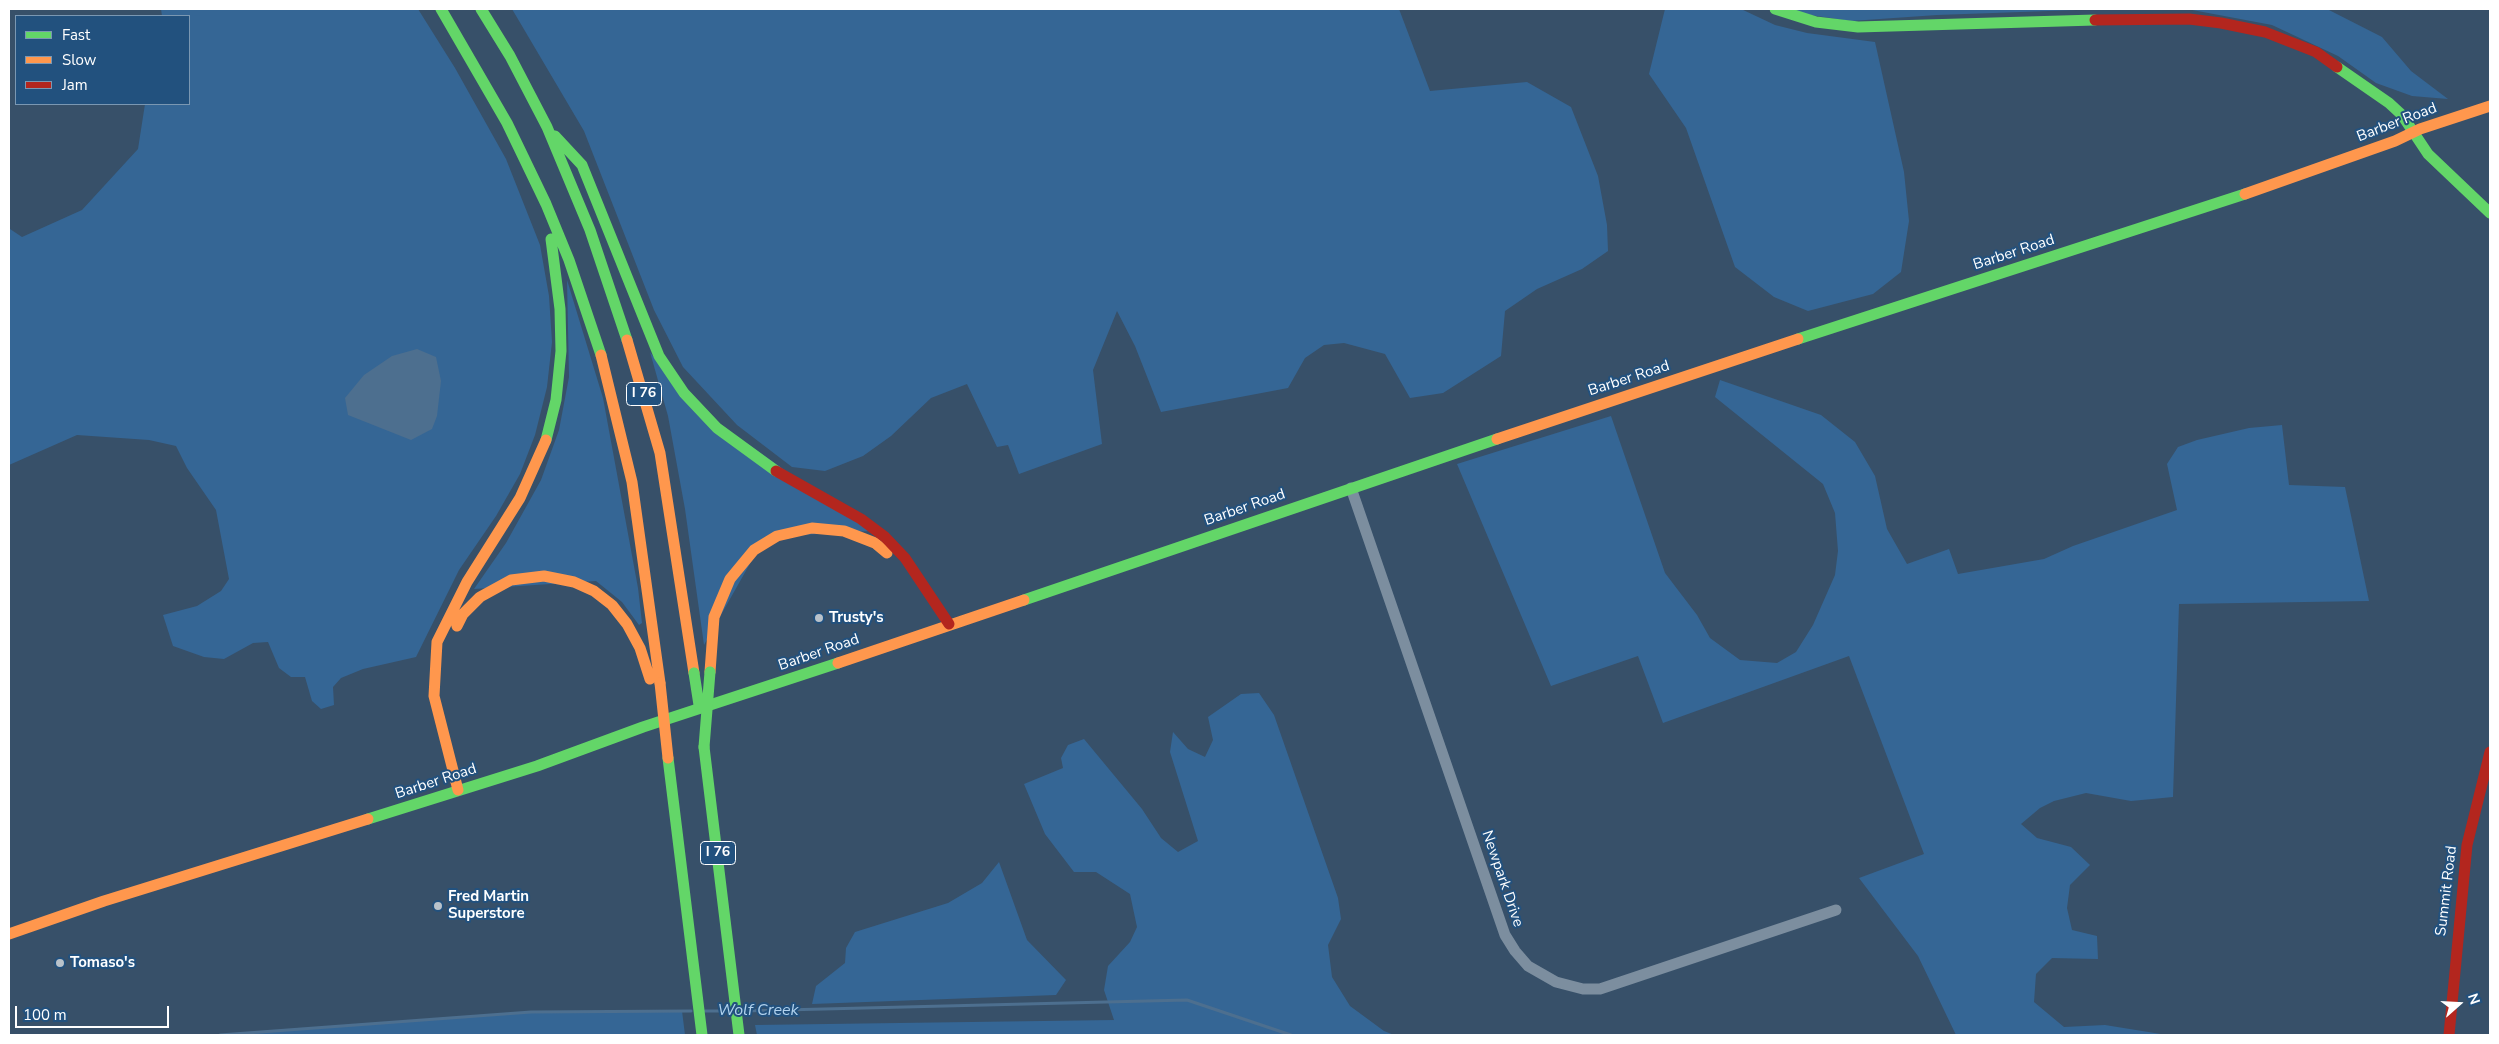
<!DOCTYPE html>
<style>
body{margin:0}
#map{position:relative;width:2499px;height:1044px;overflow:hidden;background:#375069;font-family:"Nunito Sans",sans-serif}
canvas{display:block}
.frame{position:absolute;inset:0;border:10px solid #fff;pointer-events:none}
.legend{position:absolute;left:15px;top:15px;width:175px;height:90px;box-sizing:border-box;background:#22517e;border:1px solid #7a97b2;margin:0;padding:6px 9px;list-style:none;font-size:15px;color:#fff}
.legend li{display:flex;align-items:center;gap:10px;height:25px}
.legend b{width:25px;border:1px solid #7a97b2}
.north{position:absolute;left:2434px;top:979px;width:50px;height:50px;-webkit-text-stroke:4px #22517e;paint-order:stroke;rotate:71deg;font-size:14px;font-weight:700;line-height:20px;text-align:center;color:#fff}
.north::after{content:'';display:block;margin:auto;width:18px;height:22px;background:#fff;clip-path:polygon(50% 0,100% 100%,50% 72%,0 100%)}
.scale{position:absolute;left:15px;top:1006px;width:154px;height:22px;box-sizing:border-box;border:2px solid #fff;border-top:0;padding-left:6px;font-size:15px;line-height:18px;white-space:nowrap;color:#fff;-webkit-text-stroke:4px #22517e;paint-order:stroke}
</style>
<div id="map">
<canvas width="2499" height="1044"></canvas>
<div class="frame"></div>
<ul class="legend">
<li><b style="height:6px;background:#63d668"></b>Fast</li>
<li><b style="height:6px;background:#ff974d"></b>Slow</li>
<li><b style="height:6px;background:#b3261e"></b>Jam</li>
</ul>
<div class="north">N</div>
<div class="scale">100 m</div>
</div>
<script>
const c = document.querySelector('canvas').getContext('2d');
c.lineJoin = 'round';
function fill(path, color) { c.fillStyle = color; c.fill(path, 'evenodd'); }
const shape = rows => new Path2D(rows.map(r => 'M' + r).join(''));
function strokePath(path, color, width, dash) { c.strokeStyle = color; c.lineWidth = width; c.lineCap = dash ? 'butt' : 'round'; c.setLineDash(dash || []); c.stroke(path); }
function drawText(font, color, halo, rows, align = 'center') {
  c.font = font + ' "Nunito Sans",sans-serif'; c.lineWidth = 4; c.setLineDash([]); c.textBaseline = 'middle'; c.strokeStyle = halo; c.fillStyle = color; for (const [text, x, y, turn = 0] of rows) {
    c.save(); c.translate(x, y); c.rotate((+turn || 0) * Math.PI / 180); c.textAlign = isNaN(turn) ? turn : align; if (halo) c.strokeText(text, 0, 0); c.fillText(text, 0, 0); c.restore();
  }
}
const green = shape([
 [161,9,418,9,455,68,506,159,540,245,549,296,552,342,547,387,535,435,520,474,496,516,459,570,416,657,363,669,341,678,333,687,334,705,321,709,312,701,305,677,291,677,279,668,268,642,253,643,224,659,204,657,173,646,163,615,197,606,221,591,229,579,216,510,187,468,176,446,149,440,77,435,9,465,9,193,10,229,22,237,82,210,138,149,145,104,189,104,189,16,162,16],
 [512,9,1399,9,1430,91,1527,82,1571,107,1598,176,1607,225,1608,251,1582,269,1537,289,1505,311,1501,356,1443,393,1410,398,1385,354,1344,343,1324,345,1305,358,1288,388,1161,412,1135,346,1117,311,1093,370,1102,444,1019,474,1008,445,997,447,967,384,931,398,891,436,863,456,825,471,792,467,737,425,683,367,654,310,584,131],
 [1665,9,1741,9,1775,25,1807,33,1875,42,1904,172,1909,221,1901,272,1873,294,1808,311,1774,297,1735,267,1686,128,1649,74],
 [1790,9,2105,9,1937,15,1851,21,1810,15],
 [2187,9,2327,9,2382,37,2411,71,2448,99,2412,96,2376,83,2338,56,2272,25],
 [567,280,603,398,638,588,642,623,639,625,622,602,596,581,474,589,506,543,541,480,559,430,569,377],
 [650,352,684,399,871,531,765,537,704,645,685,509,668,416],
 [1720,380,1821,415,1855,442,1875,476,1887,529,1907,564,1949,549,1958,574,2044,559,2073,546,2177,510,2167,464,2178,447,2197,440,2249,428,2282,425,2289,485,2345,487,2369,601,2179,604,2173,797,2131,801,2086,793,2054,801,2040,808,2021,824,2037,838,2071,847,2090,865,2070,885,2067,908,2072,930,2097,936,2098,959,2052,958,2036,974,2034,1002,2064,1027,2105,1025,2167,1035,1956,1035,1918,956,1859,878,1924,854,1849,656,1663,723,1638,656,1551,686,1457,464,1611,416,1665,573,1697,615,1710,638,1740,660,1777,663,1796,652,1813,625,1835,575,1838,551,1835,513,1823,484,1715,397],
 [1259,693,1274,715,1338,898,1341,919,1328,945,1332,977,1350,1006,1384,1031,1394,1035,757,1035,755,1025,1114,1020,1104,990,1108,966,1130,942,1137,927,1130,894,1096,872,1074,872,1045,834,1024,784,1063,768,1061,758,1068,745,1084,739,1142,809,1161,838,1178,852,1198,841,1170,752,1173,732,1188,749,1205,757,1213,740,1208,717,1241,694],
 [999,862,1027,940,1066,980,1056,995,812,1004,816,986,845,963,846,948,855,932,948,903,982,883],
 [682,1011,685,1035,220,1035,531,1012]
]);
const water = shape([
 [417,349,436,357,441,381,437,416,432,429,411,440,348,415,345,398,364,375,392,356]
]);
const stream = shape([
 [705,1011,729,1011],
 [743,1011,1187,1000,1291,1035],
 [220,1035,531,1012,691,1011]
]);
const street = shape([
 [1351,488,1505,935,1515,951,1528,966,1556,982,1583,989,1600,989,1836,910]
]);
const fast = shape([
 [441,9,507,123,546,204,569,260,601,355],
 [481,9,510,56,547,127,590,230,627,340],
 [1775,9,1816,22,1858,27,2095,20],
 [2337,67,2389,103,2402,115,2428,154,2490,213],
 [555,136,582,165,659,356,684,393,717,428,776,471],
 [1798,339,2245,194],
 [546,440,556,400,561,351,560,309,551,239],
 [1024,600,1497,439],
 [704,747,739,1035],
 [668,758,702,1035],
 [368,819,537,766,643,727,838,663]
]);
const slow = shape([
 [2245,194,2395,141,2420,129,2490,106],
 [627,340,660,453,694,673],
 [601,355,632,482,660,683],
 [1497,439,1798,339],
 [457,626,463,614,480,597,511,580,544,576,574,582,594,591,612,605,627,624,640,648,650,679],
 [838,663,1024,600],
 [710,672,714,617,730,579,754,550,777,536,812,528,844,531,875,543,887,553],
 [458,790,434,696,437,642,467,582,520,498,546,440],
 [9,934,104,901,368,819]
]);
const jam = shape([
 [2095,20,2189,19,2221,23,2265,32,2316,52,2337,67],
 [776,471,861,519,885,537,905,558,949,624],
 [2449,1035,2467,845,2490,752]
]);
const fastBridge = shape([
 [694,673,699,705],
 [704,747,710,672]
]);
const slowBridge = shape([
 [660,683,668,758]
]);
const markers = [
 [819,618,5,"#b9c2ca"],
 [438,906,5,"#b9c2ca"],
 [60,963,5,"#b9c2ca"]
];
const shields = [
 [644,394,35],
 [718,853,35]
];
const shieldNames = [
 ["I 76",644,394],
 ["I 76",718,853]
];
const streetNames = [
 ["Barber Road",2397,123,-21],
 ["Barber Road",2014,253,-18],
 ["Barber Road",1629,379,-18],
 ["Barber Road",1245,508,-19],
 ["Barber Road",819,653,-19],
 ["Barber Road",436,782,-18],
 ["Newpark Drive",1502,879,71],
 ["Summit Road",2447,891,-83]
];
const poiNames = [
 ["Trusty's",829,618],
 ["Fred Martin",448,897],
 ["Superstore",448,914],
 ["Tomaso's",70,963]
];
const waterNames = [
 ["Wolf Creek",758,1011]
];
fill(green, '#356695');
fill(water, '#4d6f8f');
strokePath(stream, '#4d6f8f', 3);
strokePath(street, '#7c8e9f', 11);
strokePath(fast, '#63d668', 11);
strokePath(slow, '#ff974d', 11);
strokePath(jam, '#b3261e', 11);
strokePath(fastBridge, '#63d668', 11);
strokePath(slowBridge, '#ff974d', 11);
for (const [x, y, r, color] of markers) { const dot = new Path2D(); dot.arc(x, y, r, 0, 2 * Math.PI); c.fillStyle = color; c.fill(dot); strokePath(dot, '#22517e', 2); }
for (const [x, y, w] of shields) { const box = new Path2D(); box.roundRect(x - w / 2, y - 11.5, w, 23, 4); c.fillStyle = '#22517e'; c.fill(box); strokePath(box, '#fff', 1); }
drawText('bold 14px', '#fff', null, shieldNames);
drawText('15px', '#fff', '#22517e', streetNames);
drawText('bold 15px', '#fff', '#22517e', poiNames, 'left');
drawText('italic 16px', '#b1d2ee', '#22517e', waterNames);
</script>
